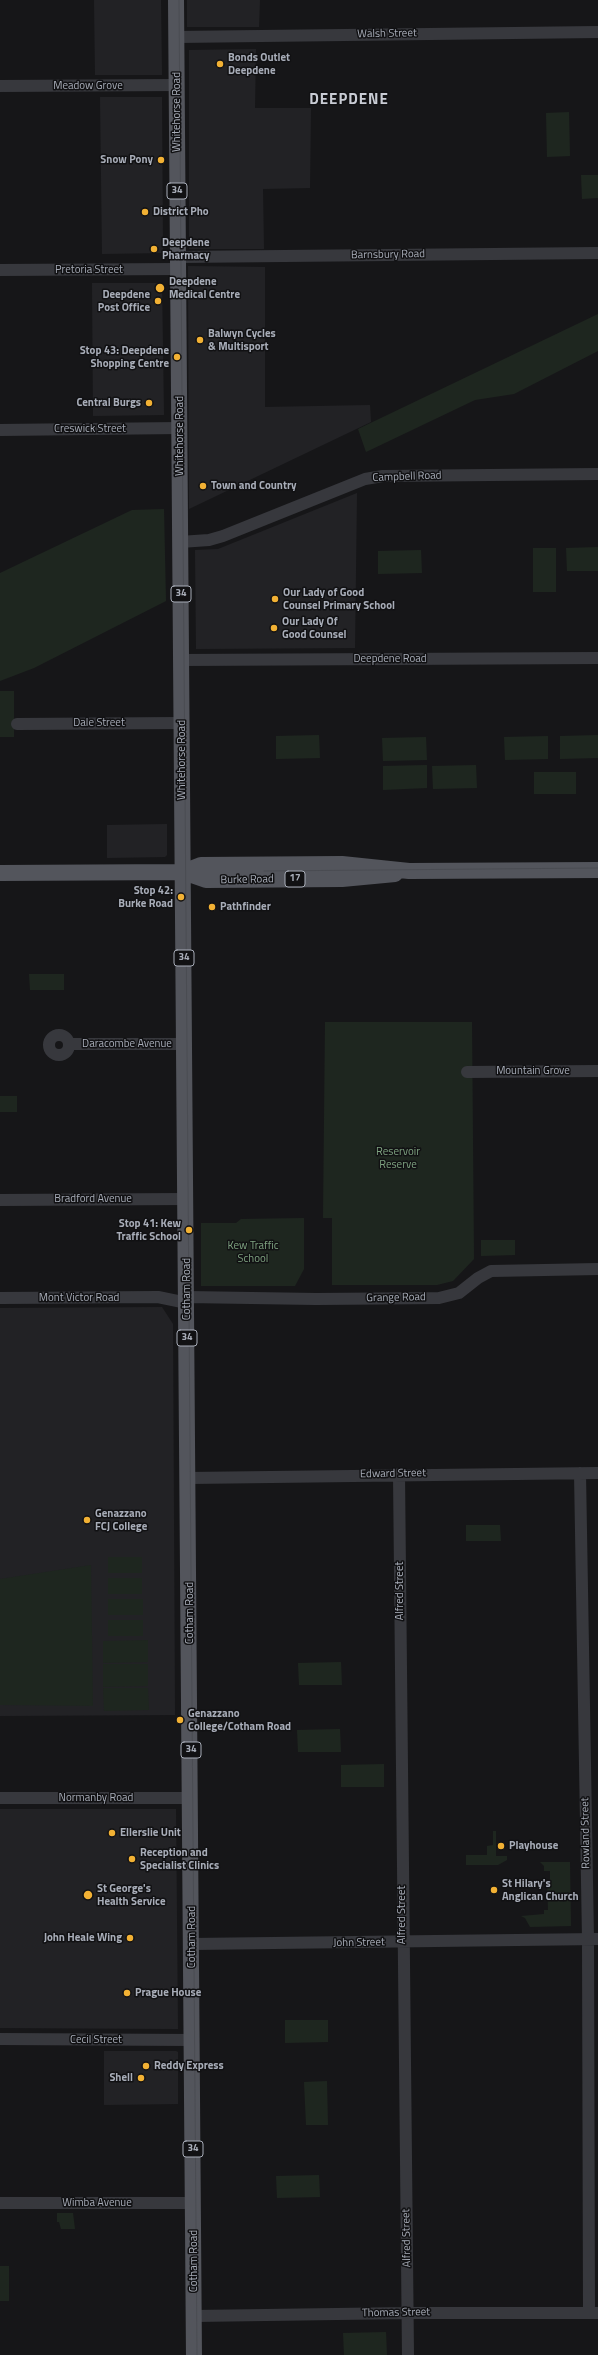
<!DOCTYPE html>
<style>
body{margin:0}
canvas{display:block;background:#161618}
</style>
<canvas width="598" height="2355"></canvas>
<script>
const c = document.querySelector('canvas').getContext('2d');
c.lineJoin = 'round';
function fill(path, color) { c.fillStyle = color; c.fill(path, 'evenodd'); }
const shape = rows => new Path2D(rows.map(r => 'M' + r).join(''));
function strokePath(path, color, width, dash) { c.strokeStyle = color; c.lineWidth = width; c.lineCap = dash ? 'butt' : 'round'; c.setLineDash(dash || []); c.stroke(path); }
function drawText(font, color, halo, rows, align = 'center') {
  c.font = font + ' "Titillium Web",sans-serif'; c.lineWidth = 3; c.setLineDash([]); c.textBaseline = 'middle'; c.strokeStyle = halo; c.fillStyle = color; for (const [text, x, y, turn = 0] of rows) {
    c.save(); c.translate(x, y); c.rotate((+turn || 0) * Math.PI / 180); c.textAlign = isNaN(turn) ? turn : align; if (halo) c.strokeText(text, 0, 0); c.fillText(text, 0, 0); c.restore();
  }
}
const built = shape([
 [94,0,161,0,162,75,95,75],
 [187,0,260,0,259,27,187,27],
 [256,49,255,108,311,108,310,188,263,189,264,249,189,249,189,50],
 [100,97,162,97,163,253,102,254],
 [188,266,265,267,265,407,370,405,371,422,189,509],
 [92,283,162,283,164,415,93,416],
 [357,493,355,648,196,649,195,550,218,549],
 [167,824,167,855,165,857,107,858,107,825],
 [162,1307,173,1324,175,1715,0,1716,0,1308],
 [0,1809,176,1809,178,2029,0,2028],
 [104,2051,176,2051,178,2052,178,2104,104,2105]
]);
const green = shape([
 [569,112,570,156,547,157,546,113],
 [581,175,598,175,598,198,582,199],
 [598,314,598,351,514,394,475,400,366,452,358,429],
 [164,509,166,601,34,668,0,681,0,573,132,510],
 [598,547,598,571,567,571,566,548],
 [533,548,556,548,556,592,533,592],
 [421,550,422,573,378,574,378,551],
 [0,691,14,691,14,737,0,737],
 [319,735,320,758,276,759,276,736],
 [598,735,598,758,560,759,560,736],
 [548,736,548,759,505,760,504,737],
 [426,737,427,760,383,761,382,738],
 [427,765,427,788,383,790,383,766],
 [476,765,477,788,433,789,432,766],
 [534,772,576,772,576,794,534,794],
 [29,974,64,974,64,990,30,990],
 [325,1022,472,1022,474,1259,453,1281,437,1285,332,1285,332,1218,323,1218],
 [0,1096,17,1096,17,1112,0,1112],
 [304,1218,304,1269,295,1286,201,1286,201,1223,236,1223,241,1219],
 [481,1240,515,1240,515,1255,481,1256],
 [466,1525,500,1525,501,1541,466,1541],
 [108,1557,142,1557,142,1573,108,1573],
 [91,1565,93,1706,0,1705,0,1579],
 [108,1578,142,1578,142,1594,108,1594],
 [108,1599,143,1599,143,1615,108,1615],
 [108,1620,143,1620,143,1636,108,1636],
 [148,1640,148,1662,103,1663,103,1641],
 [341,1662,342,1685,299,1685,298,1663],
 [103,1664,148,1664,148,1686,103,1687],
 [103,1688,148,1688,149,1710,104,1711],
 [340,1729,341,1752,298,1752,297,1730],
 [384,1764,384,1787,341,1787,341,1765],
 [493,1831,496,1831,496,1856,507,1856,507,1860,498,1865,466,1865,466,1855,487,1855,487,1846,493,1845],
 [540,1862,570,1862,571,1926,530,1927,525,1918,521,1916,544,1914,544,1910,548,1910,547,1881,550,1881,550,1871,544,1871,544,1866],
 [285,2020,328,2020,328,2042,285,2043],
 [327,2081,328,2125,306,2125,304,2082],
 [319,2175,320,2197,277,2198,276,2176],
 [57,2213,73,2213,75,2229,61,2229,59,2222,57,2222],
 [0,2266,9,2266,9,2301,0,2301],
 [386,2332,387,2355,344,2355,343,2333]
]);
const minor = shape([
 [176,37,598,32],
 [0,86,177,85],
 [178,257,598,253],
 [0,270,178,269],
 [0,430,180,428],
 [180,542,209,540,223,536,365,479,383,476,598,474],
 [181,660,598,658],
 [17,724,182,723],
 '49 1045a10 10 0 1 1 20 0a10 10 0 1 1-20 0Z',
 [69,1044,184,1044],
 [467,1072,598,1071],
 [0,1200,186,1199],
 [187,1297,316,1299,439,1298,459,1293,478,1278,491,1271,598,1269],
 [0,1298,158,1297,187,1303],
 [580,1473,588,1939,589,2313],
 [399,1474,408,2355],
 [189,1478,598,1473],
 [0,1798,191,1798],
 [192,1944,598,1939],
 [0,2039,193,2040],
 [0,2203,194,2203],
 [194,2316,408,2313,598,2313]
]);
const major = shape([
 [176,0,194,2355],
 [183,872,201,865,342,864,409,871,598,870],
 [0,873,183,872,206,880,342,879,395,874]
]);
const tram = shape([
 [179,0,197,2355],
 [264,871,598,868]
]);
const markers = [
 [220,64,4,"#f2b134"],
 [161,160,4,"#f2b134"],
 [145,212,4,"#f2b134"],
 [154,249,4,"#f2b134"],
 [160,288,5,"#f2b134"],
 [158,301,4,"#f2b134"],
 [200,340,4,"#f2b134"],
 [177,357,4,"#f2b134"],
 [149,403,4,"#f2b134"],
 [203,486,4,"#f2b134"],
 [275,599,4,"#f2b134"],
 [274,628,4,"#f2b134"],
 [181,897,4,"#f2b134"],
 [212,907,4,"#f2b134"],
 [189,1230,4,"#f2b134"],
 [87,1520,4,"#f2b134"],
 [180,1720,4,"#f2b134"],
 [112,1833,4,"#f2b134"],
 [501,1846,4,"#f2b134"],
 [132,1859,4,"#f2b134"],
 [494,1890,4,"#f2b134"],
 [88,1895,5,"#f2b134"],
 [130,1938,4,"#f2b134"],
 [127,1993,4,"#f2b134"],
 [146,2066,4,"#f2b134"],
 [141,2078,4,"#f2b134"]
];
const shields = [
 [177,191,20],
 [181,594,20],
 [295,879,20],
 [184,958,20],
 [187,1338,20],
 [191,1750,20],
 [193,2149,20]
];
const shieldNames = [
 ["34",177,191],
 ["34",181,594],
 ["17",295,879],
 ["34",184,958],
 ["34",187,1338],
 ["34",191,1750],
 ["34",193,2149]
];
const streetNames = [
 ["Walsh Street",387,34,-1],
 ["Meadow Grove",88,86],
 ["Whitehorse Road",177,112,-90],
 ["Barnsbury Road",388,255,-1],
 ["Pretoria Street",89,270],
 ["Creswick Street",90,429],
 ["Whitehorse Road",180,436,-90],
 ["Campbell Road",407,477,-2],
 ["Deepdene Road",390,659],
 ["Dale Street",99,723],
 ["Whitehorse Road",182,760,-90],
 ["Burke Road",247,880,-1],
 ["Daracombe Avenue",127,1044],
 ["Mountain Grove",533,1071],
 ["Bradford Avenue",93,1199],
 ["Cotham Road",187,1289,-90],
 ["Mont Victor Road",79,1298],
 ["Grange Road",396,1298,-1],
 ["Edward Street",393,1474,-1],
 ["Alfred Street",400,1591,-90],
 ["Cotham Road",190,1613,-90],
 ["Normanby Road",96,1798],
 ["Rowland Street",586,1833,-91],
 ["Alfred Street",402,1915,-90],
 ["Cotham Road",192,1937,-90],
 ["John Street",359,1943,-1],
 ["Cecil Street",96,2040],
 ["Wimba Avenue",97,2203],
 ["Alfred Street",407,2238,-91],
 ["Cotham Road",194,2261,-90],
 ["Thomas Street",396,2313,-1]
];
const poiNames = [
 ["Bonds Outlet",228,58],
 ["Deepdene",228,71],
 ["Snow Pony",153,160,"right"],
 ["District Pho",153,212],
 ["Deepdene",162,243],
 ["Pharmacy",162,256],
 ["Deepdene",169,282],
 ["Medical Centre",169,295],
 ["Deepdene",150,295,"right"],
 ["Post Office",150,308,"right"],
 ["Balwyn Cycles",208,334],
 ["& Multisport",208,347],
 ["Stop 43: Deepdene",169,351,"right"],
 ["Shopping Centre",169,364,"right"],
 ["Central Burgs",141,403,"right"],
 ["Town and Country",211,486],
 ["Our Lady of Good",283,593],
 ["Counsel Primary School",283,606],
 ["Our Lady Of",282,622],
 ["Good Counsel",282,635],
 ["Stop 42:",173,891,"right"],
 ["Burke Road",173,904,"right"],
 ["Pathfinder",220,907],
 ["Stop 41: Kew",181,1224,"right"],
 ["Traffic School",181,1237,"right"],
 ["Genazzano",95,1514],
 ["FCJ College",95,1527],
 ["Genazzano",188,1714],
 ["College/Cotham Road",188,1727],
 ["Ellerslie Unit",120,1833],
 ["Playhouse",509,1846],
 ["Reception and",140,1853],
 ["Specialist Clinics",140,1866],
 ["St Hilary's",502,1884],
 ["Anglican Church",502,1897],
 ["St George's",97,1889],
 ["Health Service",97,1902],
 ["John Heale Wing",122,1938,"right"],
 ["Prague House",135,1993],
 ["Reddy Express",154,2066],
 ["Shell",133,2078,"right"]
];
const parkNames = [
 ["Reservoir",398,1152],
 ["Reserve",398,1165],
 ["Kew Traffic",253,1246],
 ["School",253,1259]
];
const districtNames = [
 ["DEEPDENE",349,100]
];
fill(built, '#222225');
fill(green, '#1e261f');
strokePath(minor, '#37383d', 12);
strokePath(major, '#53555c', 16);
strokePath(tram, '#4a4c52', 1);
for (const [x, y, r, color] of markers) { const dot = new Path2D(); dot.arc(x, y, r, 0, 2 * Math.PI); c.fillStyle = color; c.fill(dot); strokePath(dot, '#111113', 1.5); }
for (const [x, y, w] of shields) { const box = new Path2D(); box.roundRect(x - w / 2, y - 8, w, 16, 3); c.fillStyle = '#111113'; c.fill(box); strokePath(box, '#a8adb8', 1); }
drawText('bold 10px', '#a8adb8', null, shieldNames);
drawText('11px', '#a8adb8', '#111113', streetNames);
drawText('bold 11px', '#a8adb8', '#111113', poiNames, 'left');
drawText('11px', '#7fa381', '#111113', parkNames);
c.letterSpacing = '1px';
drawText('bold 15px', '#c9ccd4', '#111113', districtNames);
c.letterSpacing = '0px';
</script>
